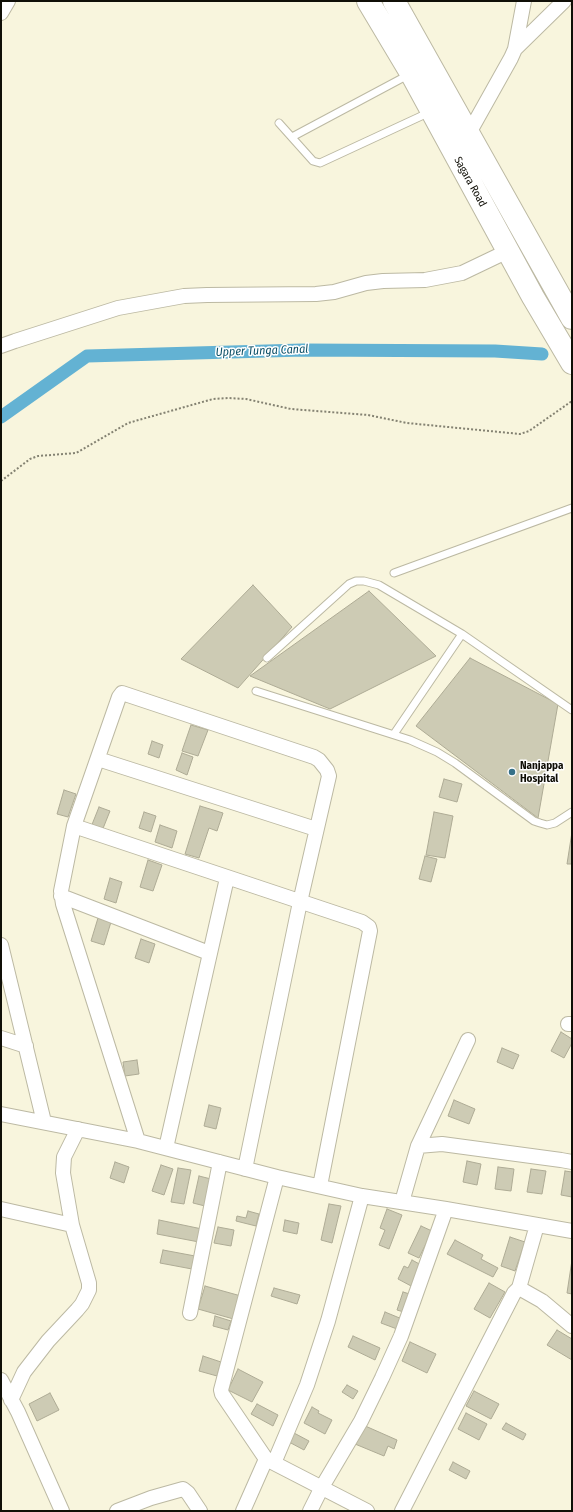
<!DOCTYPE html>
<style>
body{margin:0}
#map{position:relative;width:573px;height:1512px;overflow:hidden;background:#f8f5dd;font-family:"Fira Sans Condensed",sans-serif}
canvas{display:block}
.frame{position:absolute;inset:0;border:2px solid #100f07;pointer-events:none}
</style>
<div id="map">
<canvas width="573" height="1512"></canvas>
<div class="frame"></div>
</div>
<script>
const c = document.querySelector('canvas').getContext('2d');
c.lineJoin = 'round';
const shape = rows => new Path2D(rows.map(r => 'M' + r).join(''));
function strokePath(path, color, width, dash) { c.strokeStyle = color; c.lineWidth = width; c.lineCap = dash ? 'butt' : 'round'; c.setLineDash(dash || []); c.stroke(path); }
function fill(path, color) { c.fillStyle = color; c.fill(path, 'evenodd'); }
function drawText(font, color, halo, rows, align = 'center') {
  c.font = font + ' "Fira Sans Condensed",sans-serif'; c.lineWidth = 3; c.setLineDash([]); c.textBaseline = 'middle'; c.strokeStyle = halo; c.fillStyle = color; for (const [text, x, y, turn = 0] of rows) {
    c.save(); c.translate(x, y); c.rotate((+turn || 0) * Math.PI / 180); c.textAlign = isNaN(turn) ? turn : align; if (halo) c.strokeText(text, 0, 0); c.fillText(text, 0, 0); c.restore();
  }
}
const canal = shape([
 [1,417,87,356,303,350,495,351,542,354]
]);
const building = shape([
 [253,585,292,627,238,688,181,659,253,585],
 [369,591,436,656,330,709,250,676,369,591],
 [470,658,558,704,538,818,416,726,470,658],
 [191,725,208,730,198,756,182,751,191,725],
 [152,741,163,745,159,758,148,754,152,741],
 [182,753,193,757,187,775,176,770,182,753],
 [444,779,462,784,457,802,439,797,444,779],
 [64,790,76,794,68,817,57,814,64,790],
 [200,806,223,813,217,831,209,828,199,858,185,854,200,806],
 [99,807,110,811,102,831,91,827,99,807],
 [144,812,156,816,151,832,139,828,144,812],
 [434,812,453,816,445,858,426,855,434,812],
 [160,825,177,831,172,848,155,842,160,825],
 [572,832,572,864,567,864,572,832],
 [425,856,437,859,431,882,419,879,425,856],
 [148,860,162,865,153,891,140,887,148,860],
 [110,878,122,882,116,903,104,899,110,878],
 [98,918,111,922,104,945,91,941,98,918],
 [141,939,155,944,149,963,135,958,141,939],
 [561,1032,572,1039,572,1043,564,1058,551,1051,561,1032],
 [502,1048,519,1055,513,1069,497,1062,502,1048],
 [137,1060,139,1074,125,1076,123,1062,137,1060],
 [454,1100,475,1109,469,1124,448,1116,454,1100],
 [209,1105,221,1108,216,1129,204,1126,209,1105],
 [467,1161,481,1164,477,1185,463,1182,467,1161],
 [115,1162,129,1167,124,1183,110,1178,115,1162],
 [161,1165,173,1169,164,1195,152,1191,161,1165],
 [498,1167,514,1169,511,1191,495,1189,498,1167],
 [178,1168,191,1170,184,1204,171,1202,178,1168],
 [531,1169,546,1171,542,1194,527,1192,531,1169],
 [565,1171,572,1172,572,1197,561,1195,565,1171],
 [199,1176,211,1179,205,1206,193,1203,199,1176],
 [329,1204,341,1206,332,1243,321,1240,329,1204],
 [387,1209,402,1215,389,1249,379,1245,385,1230,380,1228,387,1209],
 [248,1211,259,1214,256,1226,236,1221,237,1216,246,1218,248,1211],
 [159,1220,202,1229,199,1242,157,1234,159,1220],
 [285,1220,299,1223,297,1234,283,1231,285,1220],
 [421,1226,432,1231,419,1258,408,1253,421,1226],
 [218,1227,234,1230,231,1246,214,1243,218,1227],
 [510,1237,525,1242,515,1271,501,1266,510,1237],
 [455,1240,483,1255,481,1259,498,1268,493,1277,447,1254,455,1240],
 [163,1250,195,1256,192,1269,160,1263,163,1250],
 [412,1260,423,1266,413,1287,398,1279,404,1266,408,1268,412,1260],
 [572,1260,572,1294,567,1293,572,1260],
 [489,1283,505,1292,490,1318,474,1309,489,1283],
 [205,1286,241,1296,237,1320,198,1309,205,1286],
 [274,1288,300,1295,297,1304,271,1296,274,1288],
 [403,1292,413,1295,407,1313,397,1310,403,1292],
 [385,1312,402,1319,397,1329,381,1323,385,1312],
 [215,1316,231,1321,228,1330,213,1326,215,1316],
 [557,1330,572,1339,572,1360,547,1345,557,1330],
 [353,1336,380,1348,375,1360,348,1347,353,1336],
 [410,1342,436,1354,427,1373,402,1361,410,1342],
 [203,1356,221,1362,217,1376,199,1371,203,1356],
 [238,1369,263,1382,252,1402,228,1390,238,1369],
 [347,1385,358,1391,353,1399,342,1392,347,1385],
 [474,1391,499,1404,491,1419,466,1406,474,1391],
 [50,1393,59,1410,37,1421,29,1404,50,1393],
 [257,1404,278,1415,273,1426,251,1414,257,1404],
 [312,1407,319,1411,318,1413,332,1420,325,1434,304,1423,312,1407],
 [466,1413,487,1424,479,1440,458,1429,466,1413],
 [506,1423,526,1434,523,1440,502,1429,506,1423],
 [363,1425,397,1440,394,1449,388,1446,384,1456,355,1444,363,1425],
 [294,1433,309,1441,304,1450,289,1442,294,1433],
 [453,1462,470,1471,466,1479,449,1470,453,1462]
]);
const path = shape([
 [1,481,30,459,38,456,76,453,128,423,213,399,228,398,246,399,291,409,368,415,407,423,520,434,529,431,572,401]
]);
const lane = shape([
 [279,123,313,161,320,163,430,112],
 [292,137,410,74],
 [394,573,572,508],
 [267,658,349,584,356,581,364,581,379,585,462,634,572,710],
 [256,691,410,740,437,752,455,763,534,821,540,823,547,825,555,823,572,812],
 [394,734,462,634]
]);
const street = shape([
 [1,13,8,1],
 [515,49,564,1],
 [469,133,511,58,515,49,524,1],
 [1,346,15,341,118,308,184,296,207,295,316,294,334,292,366,283,383,281,425,280,462,273,508,251],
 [98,759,316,829],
 [74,826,362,922,369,927,370,931,320,1186],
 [61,896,209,953],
 [1,945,44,1122],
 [568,1024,572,1024],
 [1,1038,26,1046],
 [1,1114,138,1141,277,1177,362,1196,446,1209,572,1231],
 [138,1141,63,904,61,891,74,826,119,697,122,693,314,757,319,760,327,770,329,776,300,902,245,1169],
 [418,1146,442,1144,561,1160,572,1162],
 [166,1148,227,878],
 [277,1177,221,1390,222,1394,266,1459,367,1511],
 [402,1202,418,1146,468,1040],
 [1,1209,72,1225],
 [519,1288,542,1301,572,1326],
 [190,1313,220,1162],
 [1,1380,18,1412,62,1511],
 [11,1400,24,1372,48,1341,77,1310,82,1304,89,1290,89,1283,72,1225,63,1173,64,1157,78,1129],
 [274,1463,307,1385,328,1321,362,1196],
 [117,1511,151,1498,183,1489,188,1493,200,1511],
 [243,1511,266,1459],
 [310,1511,322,1487,361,1421,382,1378,401,1336,446,1209],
 [402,1511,514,1293,519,1288,537,1225]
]);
const highway = shape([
 [368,1,411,73,533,297,572,363],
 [394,1,572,318]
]);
const markers = [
 [512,772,4,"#357088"]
];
const streetNames = [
 ["Sagara Road",470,182,61]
];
const poiNames = [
 ["Nanjappa",520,766],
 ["Hospital",520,779]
];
const waterNames = [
 ["Upper Tunga Canal",262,351,-2]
];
strokePath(canal, '#63b2d3', 13);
fill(building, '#cdcbb4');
strokePath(building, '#aeab95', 1);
strokePath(lane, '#bcb9a3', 9);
strokePath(street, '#bcb9a3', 16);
strokePath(highway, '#bcb9a3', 24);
strokePath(path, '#848272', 2, [2, 2]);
strokePath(lane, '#fff', 7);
strokePath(street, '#fff', 14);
strokePath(highway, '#fff', 22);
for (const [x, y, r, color] of markers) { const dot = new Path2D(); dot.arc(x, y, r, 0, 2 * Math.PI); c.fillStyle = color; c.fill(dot); strokePath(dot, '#fff', 1.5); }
drawText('11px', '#100f07', '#fff', streetNames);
drawText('bold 11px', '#100f07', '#fff', poiNames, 'left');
drawText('italic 12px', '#0d5067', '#fff', waterNames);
</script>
